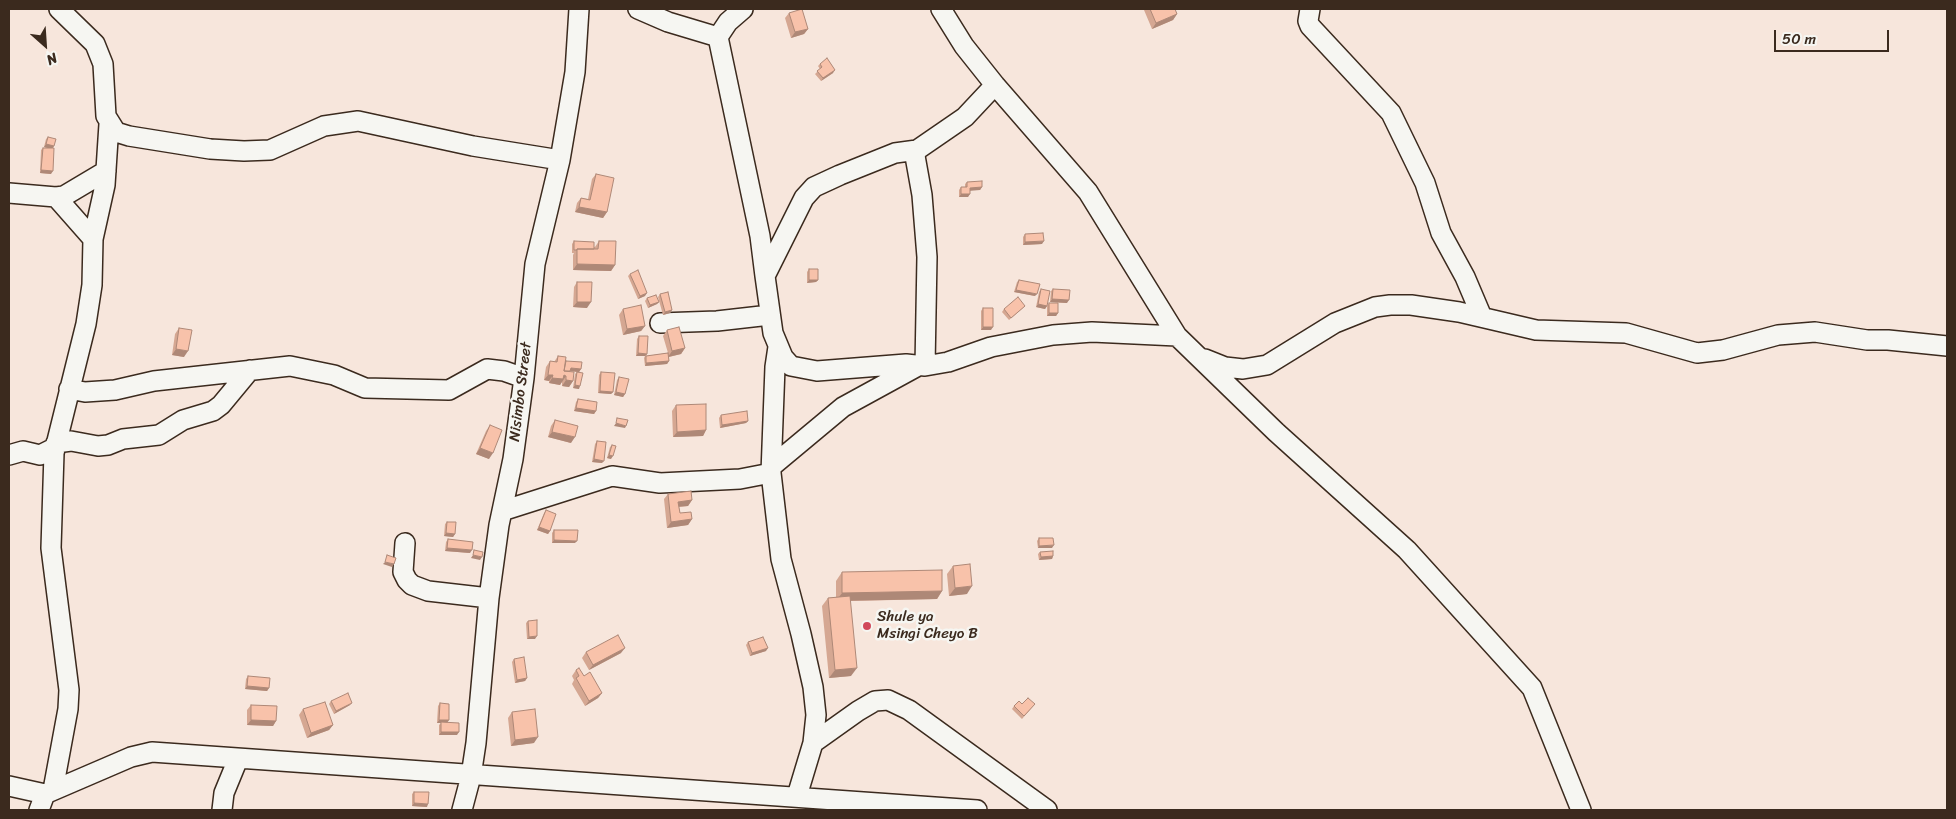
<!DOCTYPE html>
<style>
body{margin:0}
#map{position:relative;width:1956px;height:819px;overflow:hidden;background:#f7e6dc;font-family:Sriracha,sans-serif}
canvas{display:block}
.frame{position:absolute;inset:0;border:10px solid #3b2a1e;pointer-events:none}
.north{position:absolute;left:20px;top:20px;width:50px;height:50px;-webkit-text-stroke:4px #f6f6f2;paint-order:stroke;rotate:154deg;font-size:14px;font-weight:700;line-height:20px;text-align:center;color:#3b2a1e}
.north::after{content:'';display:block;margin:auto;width:18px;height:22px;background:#3b2a1e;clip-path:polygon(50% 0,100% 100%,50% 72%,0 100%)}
.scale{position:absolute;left:1774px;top:30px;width:115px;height:22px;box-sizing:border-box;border:2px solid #3b2a1e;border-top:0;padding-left:6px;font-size:15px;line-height:18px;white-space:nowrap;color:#3b2a1e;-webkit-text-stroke:4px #f6f6f2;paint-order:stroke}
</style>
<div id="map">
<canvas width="1956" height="819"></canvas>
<div class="frame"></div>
<div class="north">N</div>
<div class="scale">50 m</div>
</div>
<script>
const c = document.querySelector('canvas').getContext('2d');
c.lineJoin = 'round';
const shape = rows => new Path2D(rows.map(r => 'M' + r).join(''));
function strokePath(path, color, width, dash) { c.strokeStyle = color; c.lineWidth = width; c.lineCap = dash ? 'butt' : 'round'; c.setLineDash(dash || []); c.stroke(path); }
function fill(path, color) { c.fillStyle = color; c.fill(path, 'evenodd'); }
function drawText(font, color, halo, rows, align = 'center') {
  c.font = font + ' Sriracha,sans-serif'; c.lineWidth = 5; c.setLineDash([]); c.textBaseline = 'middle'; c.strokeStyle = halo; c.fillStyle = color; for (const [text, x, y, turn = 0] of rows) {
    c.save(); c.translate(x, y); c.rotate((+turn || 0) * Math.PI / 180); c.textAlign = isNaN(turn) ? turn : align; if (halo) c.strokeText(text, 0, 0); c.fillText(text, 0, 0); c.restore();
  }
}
const minor = shape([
 [59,9,95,44,103,64,106,116,116,132,129,136,210,149,244,151,270,150,324,126,358,121,473,146,560,160],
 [638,9,668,22,718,37],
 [743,9,728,22,718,37,760,236,765,276],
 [941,9,964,46,995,85,1088,192,1177,336,1276,432,1407,550,1532,688,1581,810],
 [1310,9,1308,21,1310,26,1391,113,1425,183,1441,233,1465,277,1482,317],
 [917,150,895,153,840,175,814,187,804,198,765,276,773,333,783,357,791,366,817,371,906,364,925,366,948,362,991,347,1053,335,1092,332,1177,336],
 [9,193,56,197,64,196,106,171],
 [56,197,93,239],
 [660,323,717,321,770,315],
 [778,347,775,367,771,473,781,559,801,634,813,687,816,715,813,743,797,796],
 [1205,359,1225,367,1243,369,1267,365,1335,323,1375,307,1390,305,1411,305,1459,312,1536,330,1626,333,1697,353,1723,350,1778,335,1815,332,1867,340,1888,340,1947,346],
 [925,366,927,257,922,195,915,156,917,150,965,117,995,85],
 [69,389,85,392,115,390,154,381,290,366,334,375,365,388,449,390,487,369,504,371,524,378],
 [56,443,71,441,98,446,108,445,123,439,159,435,183,420,213,411,221,405,250,370],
 [9,455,23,451,40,455,54,448],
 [771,467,843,407,918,366],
 [502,511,612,476,660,483,740,479,771,473],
 [405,543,403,572,407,580,412,585,428,591,489,598],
 [813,743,858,711,875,701,888,700,909,710,1047,810],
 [9,786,45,794],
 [53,790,68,709,69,690,51,548,54,453,86,324,92,285,93,239,105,185,109,124],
 [39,810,45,794,131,757,152,752,977,810],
 [222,810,224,793,238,759],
 [462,810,471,776,476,743,489,598,499,525,513,459,524,378,535,264,560,160,575,72,579,9]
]);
const wall = shape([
 [1145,9,1175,9,1177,14,1173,20,1152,29,1144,10],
 [789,13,808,29,804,34,791,38,785,18],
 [820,64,833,73,821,81,815,74,820,69,818,66],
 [48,137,54,146,52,148,51,174,40,173,41,150,43,148,47,148,44,147,46,139],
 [596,174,607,212,603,218,575,212,577,203,581,198,588,199,592,179],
 [967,182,982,187,980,190,970,190,968,197,959,197,959,190,961,187,965,187,965,184],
 [1025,234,1042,244,1023,245,1023,237],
 [574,241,595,247,599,241,615,265,611,271,573,270,573,255,574,253,572,253,572,244],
 [809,269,818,280,816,282,807,283,807,272],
 [630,274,645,296,638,299,628,276],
 [1019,280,1035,296,1014,292,1017,282],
 [577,282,587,308,573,307,574,287],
 [1041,289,1047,306,1049,303,1058,313,1056,316,1047,316,1047,306,1045,309,1036,307,1039,292],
 [1053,289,1067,303,1050,302,1051,291],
 [660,294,672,310,670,313,663,315,658,297],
 [647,298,659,302,657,304,648,308,645,301],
 [1025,306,1023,308,1009,320,1002,312,1004,309],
 [983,308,991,330,981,330,981,311],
 [623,309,645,326,641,331,623,335,619,315],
 [179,328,184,357,172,355,175,334],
 [667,330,685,348,681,354,669,357,669,361,667,364,645,366,644,358,645,356,636,356,637,339,639,336,647,354,646,356,668,353,663,336],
 [558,356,581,369,579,372,579,389,573,388,575,374,577,372,570,371,573,381,569,387,562,386,562,381,560,385,549,383,549,381,544,380,546,367,550,361,554,362],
 [601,372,613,392,611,394,598,393,599,375],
 [619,377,625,394,623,397,614,395,617,380],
 [578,399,596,411,594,414,574,411,576,402],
 [676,405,706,430,703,436,673,437,672,411],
 [721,415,748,421,746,423,720,428,719,418],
 [555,420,571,443,548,437,551,426],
 [490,425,489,459,476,454,486,431],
 [597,441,602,463,592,462,595,444],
 [612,445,611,459,607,458,610,447],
 [668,494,692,500,688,506,679,507,680,513,692,519,688,525,667,528,664,499],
 [546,510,550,531,548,534,537,530,544,513],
 [447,522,455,534,453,537,444,536,445,524],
 [554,530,575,543,552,543,552,533],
 [1039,538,1052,548,1038,548,1037,541],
 [448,539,470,553,445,551,446,542],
 [1040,552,1053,556,1052,559,1039,560,1038,554],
 [953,566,967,594,949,596,947,574],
 [842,572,942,591,937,599,850,601,851,676,829,678,822,606,828,598,836,597,836,581],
 [528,621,535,639,527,639,526,623],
 [748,642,766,651,750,656,746,645],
 [586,652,621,653,589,670,582,658],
 [514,659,527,678,525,681,515,683,512,662],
 [576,670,584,676,602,693,598,698,585,706,572,684,574,680,572,676],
 [248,676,269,688,267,691,245,689,246,679],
 [331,701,350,705,334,714,329,704],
 [440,703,447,723,457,735,439,735,439,725,441,723,437,723,438,706],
 [1035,704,1022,719,1012,709,1014,706],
 [251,705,276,721,273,726,247,725,247,710],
 [303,709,333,725,329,730,307,738,299,715],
 [512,712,534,743,511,746,508,718],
 [414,792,427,807,412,806,412,794]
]);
const shadedWall = shape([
 [1177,14,1173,20,1152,29,1156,23],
 [808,29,804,34,791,38,795,32],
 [835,70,833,73,821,81,823,78],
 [46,144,54,146,52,149,44,147],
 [41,170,53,171,51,174,40,173],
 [982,187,980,190,968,191,970,188],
 [961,194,970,194,968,197,959,197],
 [579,207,607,212,603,218,575,212],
 [1044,241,1042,244,1023,245,1025,242],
 [577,264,615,265,611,271,573,270],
 [809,280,818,280,816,282,807,283],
 [1016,290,1037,294,1035,296,1014,292],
 [647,293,645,296,638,299,640,296],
 [1052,299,1069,300,1067,303,1050,302],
 [577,302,591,302,587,308,573,307],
 [659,302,657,304,648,308,650,305],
 [1038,304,1047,306,1045,309,1036,307],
 [672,310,670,313,663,315,665,312],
 [1049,313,1058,313,1056,316,1047,316],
 [645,326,641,331,623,335,627,329],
 [983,327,993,327,991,330,981,330],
 [685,348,681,354,668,357,672,351],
 [176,349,188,351,184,357,172,355],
 [638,353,647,354,645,356,636,356],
 [669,361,667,364,645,366,646,363],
 [571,368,581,369,579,372,569,371],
 [548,375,553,375,549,381,544,380],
 [564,375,566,376,560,385,549,383,552,378],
 [566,380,573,381,569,387,562,386],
 [575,385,580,386,579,389,573,388],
 [600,391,613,392,611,394,598,393],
 [616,392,625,394,623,397,614,395],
 [576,408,596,411,594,414,574,411],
 [748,421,746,423,720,428,722,425],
 [616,423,626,426,625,428,614,426],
 [706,430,703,436,673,437,677,432],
 [552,432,575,437,571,443,548,437],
 [480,448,493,453,489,459,476,454],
 [609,455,613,456,611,459,607,458],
 [594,459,604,461,602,463,592,462],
 [692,500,688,506,674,507,678,502],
 [692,519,688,525,667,528,671,522],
 [539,527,550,531,548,534,537,530],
 [446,533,455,534,453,537,444,536],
 [554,540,577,541,575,543,552,543],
 [1054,545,1052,548,1038,548,1039,546],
 [447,548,472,550,470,553,445,551],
 [473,555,482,557,480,560,471,558],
 [1053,556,1052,559,1039,560,1041,557],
 [385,562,394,564,392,567,383,564],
 [972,586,967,594,949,596,955,588],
 [942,591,937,599,836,601,842,593],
 [537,636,535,639,527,639,529,637],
 [625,648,621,653,589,670,593,665],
 [768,648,766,651,750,656,752,653],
 [857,668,851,676,829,678,835,670],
 [527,678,525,681,515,683,517,680],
 [247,686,269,688,267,691,245,689],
 [602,693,598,698,585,706,589,701],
 [352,703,350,705,334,714,336,711],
 [251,720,276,721,273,726,247,725],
 [439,720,449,720,447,723,437,723],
 [333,725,329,730,307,738,311,733],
 [441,732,459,732,457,735,439,735],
 [538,737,534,743,511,746,515,740],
 [414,803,428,804,427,807,412,806]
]);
const building = shape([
 [802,9,808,29,795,32,789,13,802,9],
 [1150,9,1175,9,1177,14,1156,23,1150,9],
 [827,58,835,70,823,78,817,71,822,67,820,64,827,58],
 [48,137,56,139,54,146,46,144,48,137],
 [43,148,54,148,53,171,41,170,43,148],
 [596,174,614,178,607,212,579,207,581,198,590,200,596,174],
 [982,181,982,187,970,188,970,194,961,194,961,187,967,187,967,182,982,181],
 [1043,233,1044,241,1025,242,1025,234,1043,233],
 [574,241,594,242,594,249,577,249,577,250,574,250,574,241],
 [599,241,616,241,615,265,577,264,577,249,598,249,599,241],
 [809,269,818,269,818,280,809,280,809,269],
 [638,270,647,293,640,296,630,274,638,270],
 [1019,280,1040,284,1037,294,1016,290,1019,280],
 [577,282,592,282,591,302,577,302,577,282],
 [1041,289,1050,291,1047,306,1038,304,1041,289],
 [1053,289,1070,290,1069,300,1052,299,1053,289],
 [668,292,672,310,665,312,660,294,668,292],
 [656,295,659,302,650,305,647,298,656,295],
 [1018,297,1025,306,1011,318,1004,309,1018,297],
 [1049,303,1058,303,1058,313,1049,313,1049,303],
 [641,305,645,326,627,329,623,309,641,305],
 [983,308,993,308,993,327,983,327,983,308],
 [679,327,685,348,672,351,667,330,679,327],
 [179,328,192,330,188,351,176,349,179,328],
 [639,336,648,336,647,354,638,353,639,336],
 [668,353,669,361,646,363,646,356,668,353],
 [558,356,566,357,564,371,574,372,573,381,566,380,566,376,564,375,563,379,552,378,553,375,548,375,550,361,557,362,558,356],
 [566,361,582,362,581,369,571,368,570,371,564,371,566,361],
 [577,372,583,373,580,386,575,385,577,372],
 [601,372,615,373,613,392,600,391,601,372],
 [619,377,629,379,625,394,616,392,619,377],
 [578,399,597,402,596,411,576,408,578,399],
 [706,404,706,430,677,432,676,405,706,404],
 [747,411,748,421,722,425,721,415,747,411],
 [617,418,628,420,626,426,616,423,617,418],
 [555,420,578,426,575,437,552,432,555,420],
 [490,425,502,430,493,453,480,448,490,425],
 [597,441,606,442,604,461,594,459,597,441],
 [612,445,616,446,613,456,609,455,612,445],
 [691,491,692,500,678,502,680,513,691,512,692,519,671,522,668,494,691,491],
 [546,510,556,514,550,531,539,527,546,510],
 [447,522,456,522,455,534,446,533,447,522],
 [554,530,578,530,577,541,554,540,554,530],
 [1039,538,1053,538,1054,545,1039,546,1039,538],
 [448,539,473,542,472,550,447,548,448,539],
 [474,550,483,552,482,557,473,555,474,550],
 [1053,551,1053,556,1041,557,1040,552,1053,551],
 [387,555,396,558,394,564,385,562,387,555],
 [970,564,972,586,955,588,953,566,970,564],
 [942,570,942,591,842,593,842,572,942,570],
 [850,596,857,668,835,670,828,598,850,596],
 [537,620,537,636,529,637,528,621,537,620],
 [618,635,625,648,593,665,586,652,618,635],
 [763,637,768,648,752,653,748,642,763,637],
 [524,657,527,678,517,680,514,659,524,657],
 [579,668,584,676,590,672,602,693,589,701,576,678,579,676,576,670,579,668],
 [248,676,270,678,269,688,247,686,248,676],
 [348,693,352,703,336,711,331,701,348,693],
 [1028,698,1035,704,1024,716,1014,706,1019,701,1022,704,1028,698],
 [325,702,333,725,311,733,303,709,325,702],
 [440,703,449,704,449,720,439,720,440,703],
 [251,705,277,706,276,721,251,720,251,705],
 [535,709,538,737,515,740,512,712,535,709],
 [441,722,459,723,459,732,441,732,441,722],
 [414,792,429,792,428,804,414,803,414,792]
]);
const markers = [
 [867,626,5,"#d1495b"]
];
const streetNames = [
 ["Nisimbo Street",521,392,-83]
];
const poiNames = [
 ["Shule ya",877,617],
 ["Msingi Cheyo B",877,634]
];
strokePath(minor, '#3b2a1e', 22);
strokePath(minor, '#f6f6f2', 19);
fill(wall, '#d5a792');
fill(shadedWall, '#ae8877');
fill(building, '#f8c2aa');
strokePath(building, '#ae8877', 1);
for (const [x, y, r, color] of markers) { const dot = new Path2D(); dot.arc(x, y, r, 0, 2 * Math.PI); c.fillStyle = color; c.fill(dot); strokePath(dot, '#f6f6f2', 2); }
drawText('15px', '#3b2a1e', '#f6f6f2', streetNames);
drawText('15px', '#3b2a1e', '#f6f6f2', poiNames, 'left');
</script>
